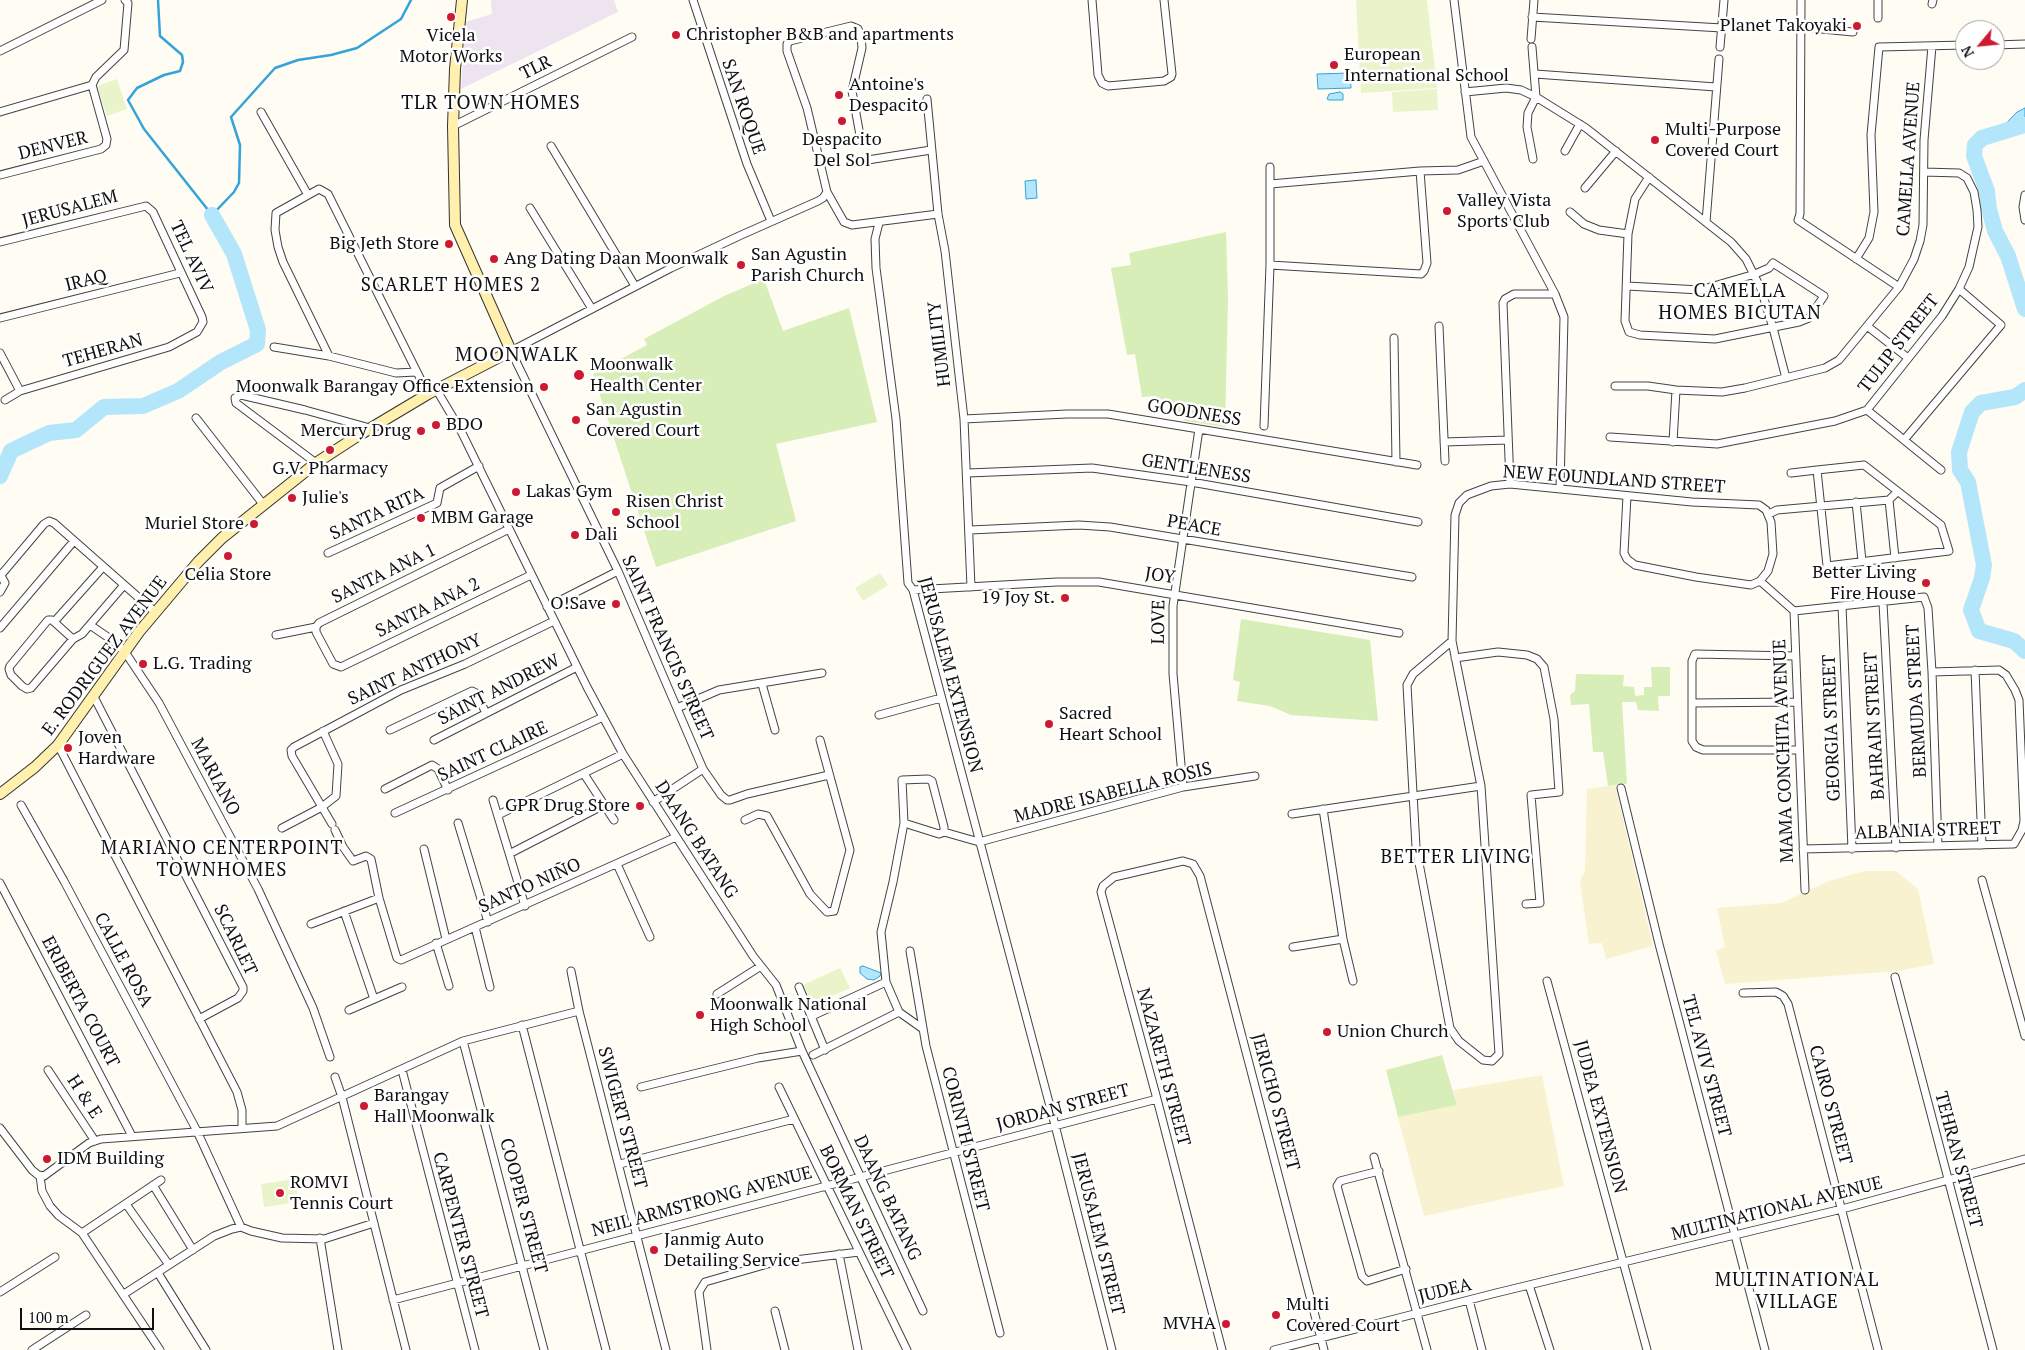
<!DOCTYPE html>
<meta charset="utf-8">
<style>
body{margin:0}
#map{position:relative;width:2025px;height:1350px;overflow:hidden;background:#fffcf3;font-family:"PT Serif",serif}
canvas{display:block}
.north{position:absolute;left:1955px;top:20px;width:50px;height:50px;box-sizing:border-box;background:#fff;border:1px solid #9f9f9f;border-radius:50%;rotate:242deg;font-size:14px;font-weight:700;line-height:20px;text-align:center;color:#101010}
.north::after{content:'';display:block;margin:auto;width:18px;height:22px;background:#ce1a30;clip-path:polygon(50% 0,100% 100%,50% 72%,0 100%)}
.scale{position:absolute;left:20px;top:1308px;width:134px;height:22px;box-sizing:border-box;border:2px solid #101010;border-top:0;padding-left:6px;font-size:15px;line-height:18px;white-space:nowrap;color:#101010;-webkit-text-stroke:4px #fff;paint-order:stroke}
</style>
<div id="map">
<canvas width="2025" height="1350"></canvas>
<div class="north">N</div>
<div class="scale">100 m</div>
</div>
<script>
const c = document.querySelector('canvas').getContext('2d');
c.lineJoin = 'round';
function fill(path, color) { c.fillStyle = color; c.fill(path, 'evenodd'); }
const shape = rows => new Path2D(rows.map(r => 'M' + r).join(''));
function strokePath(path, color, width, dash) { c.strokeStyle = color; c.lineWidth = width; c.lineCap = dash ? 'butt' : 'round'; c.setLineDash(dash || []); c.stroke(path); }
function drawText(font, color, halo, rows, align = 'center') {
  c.font = font + ' "PT Serif",serif'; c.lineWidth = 5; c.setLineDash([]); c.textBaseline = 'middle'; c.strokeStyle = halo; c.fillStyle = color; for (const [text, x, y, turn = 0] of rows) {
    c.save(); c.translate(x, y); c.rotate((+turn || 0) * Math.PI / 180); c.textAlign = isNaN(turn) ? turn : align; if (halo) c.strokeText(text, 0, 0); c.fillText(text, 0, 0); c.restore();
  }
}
const industrial = shape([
 [491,0,614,0,618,12,461,89,465,22,492,14]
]);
const farmland = shape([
 [1615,785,1653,946,1606,959,1602,943,1589,944,1580,881,1585,871,1587,789],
 [1865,871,1896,871,1918,889,1934,964,1898,971,1725,984,1716,951,1725,947,1717,908,1781,903,1829,881],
 [1542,1075,1564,1186,1424,1216,1398,1117,1456,1105,1454,1090]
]);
const green = shape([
 [1226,232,1228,299,1225,427,1185,421,1178,411,1155,396,1142,397,1135,354,1127,355,1111,268,1131,265,1129,253],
 [764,279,783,331,849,308,877,422,776,444,796,521,656,567,593,374,647,345,644,339,724,296],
 [1241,619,1370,640,1378,721,1291,715,1270,706,1237,701,1240,682,1233,680],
 [1651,667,1670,667,1670,696,1658,696,1659,711,1638,710,1636,702,1622,702,1627,784,1608,786,1603,752,1593,752,1589,704,1571,705,1570,695,1575,691,1576,674,1624,675,1623,686,1634,687,1635,696,1644,695,1644,687,1652,687],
 [1442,1055,1457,1105,1398,1117,1386,1070]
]);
const pitch = shape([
 [1356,0,1427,0,1437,88,1361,93],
 [117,79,127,109,107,116,97,86],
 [1437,89,1438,110,1393,112,1392,92],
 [880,573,888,585,863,601,855,588],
 [840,968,850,988,812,1005,803,985],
 [295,1179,299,1202,264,1207,261,1184]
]);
const water = shape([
 [1350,73,1351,88,1318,89,1317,74,1350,73],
 [1340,92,1343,94,1343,100,1329,100,1327,99,1329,94,1340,92],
 [2025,108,2025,131,1997,133,2017,112,2025,108],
 [1036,180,1037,198,1026,199,1025,181,1036,180],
 [863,966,881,973,880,976,874,980,867,979,860,973,860,967,863,966]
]);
const stream = shape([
 [158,0,160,36,182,55,183,62,180,71,164,75,137,88,128,100,144,129,212,215,234,192,239,183,240,145,231,117,275,68,298,60,331,55,357,48,401,19,411,0]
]);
const river = shape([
 [2025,125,1982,138,1975,145,1974,156,1987,191,1989,209,1995,231,2008,256,2025,309],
 [2025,390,2015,397,1981,403,1972,412,1959,452,1960,470,1968,482,1984,565,1982,578,1971,610,1979,631,2014,641,2025,651],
 [0,476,11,451,49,433,76,430,104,407,143,406,178,391,221,362,257,344,258,330,234,254,212,215]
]);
const street = shape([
 [693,0,747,164,771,221],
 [1092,0,1098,75,1102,83,1108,86,1164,81,1171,77,1172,74,1164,0],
 [1454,0,1471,137,1555,294,1564,317,1560,488],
 [1801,0,1800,214,1798,220,1899,287],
 [1878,0,1878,18],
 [1932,4,1933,0],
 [1532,17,1722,28],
 [1801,27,1853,32],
 [1531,39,1534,0],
 [1995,45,2025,44],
 [1532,47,1536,97,1528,113,1527,127,1533,159],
 [1720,47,1724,0],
 [0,51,102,0],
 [1535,74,1716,87],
 [1465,92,1506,88,1521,90,1536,97,1586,128,1731,242,1746,259,1761,289,1773,328,1786,378],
 [927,99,938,214,945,251,964,419,971,587],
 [0,112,92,85],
 [261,112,308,195],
 [453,126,632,37],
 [861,141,852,91,862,48,861,36,858,29,851,26,790,41,787,44,787,51,807,108,827,192,844,222,852,225,938,214],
 [551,146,635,286],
 [1565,151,1580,124],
 [855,162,931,150],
 [0,175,101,149,106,145,107,139,92,85,96,77,124,50,128,3,125,0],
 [1270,184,1420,171,1458,170,1484,161],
 [1585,188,1616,151],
 [827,192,823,198,818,201,739,236,671,268,511,351,618,571,703,769,721,795,727,800,730,800,747,794,829,775],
 [2025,195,2023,207,2025,220],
 [530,208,592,309],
 [1570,212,1584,224,1599,230,1628,234],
 [1706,222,1719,59],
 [879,223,875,239,876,268,896,419,908,583,913,590,1055,1125,1112,1350],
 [0,242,146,206,153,212,202,317,203,322,197,332,169,347,20,391,5,400],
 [1856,259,1869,238,1874,212,1871,135,1879,47,1965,45],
 [1270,265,1421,274,1424,271,1427,263,1420,171],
 [1627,286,1700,290,1755,274,1769,268,1773,263,1824,296,1809,318,1799,322,1715,339,1640,335,1629,332,1625,321,1628,234,1635,199,1649,177],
 [0,318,180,273],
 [1439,326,1445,461],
 [1867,326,1908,358],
 [1394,338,1396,462],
 [274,347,329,356,396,373,416,372],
 [0,353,20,391],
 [329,356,283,262,278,247,275,230,276,213,319,189,328,194,428,394],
 [1615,386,1648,386,1676,390,1722,392,1745,388,1825,368,1839,360,1899,287,1914,259,1920,241,1923,225,1924,140,1932,46],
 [436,389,461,431,587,687,623,754,753,956,776,985,802,1051,923,1311],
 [1867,410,1941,470],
 [196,418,263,504],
 [964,419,1067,414,1108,414,1417,465],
 [1264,426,1270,265,1270,167],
 [1610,437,1717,444,1835,421,1867,410,1942,316,1959,289,1969,267,1978,227,1977,210,1974,192,1967,178,1959,173,1924,172],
 [1904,440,2001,325,1959,289],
 [1444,442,1508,440],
 [1673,442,1676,390],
 [316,463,236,403,235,398,241,395,305,410,370,428],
 [968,473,1092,468,1191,482,1418,522],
 [1791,473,1817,470,1864,465,1941,525,1949,551,1827,566,1817,470],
 [1510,484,1503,303,1505,299,1514,294,1555,294],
 [1889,500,1895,558],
 [1856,502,1862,561],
 [1769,514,1777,510,1889,500,1897,492],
 [509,529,319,623,316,627,316,632,333,664,341,667,531,575],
 [970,530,1079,525,1110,527,1412,577],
 [328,553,437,503,440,488,479,466],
 [0,574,5,583,0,592],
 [1,575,44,524,49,521,54,523,155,612],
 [1760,581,1794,611],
 [913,590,1057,582,1099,582,1399,633],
 [1883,603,1896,848],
 [1842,606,1852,849],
 [547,607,618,571],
 [1794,611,1924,597,1928,608,1932,672,1938,846],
 [1794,611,1805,890],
 [54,622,103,567],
 [90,625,112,640,125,652,159,703,258,889,313,1008,330,1057],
 [0,628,74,541],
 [276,635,316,627],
 [73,639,52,620,48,620,10,666,9,669,11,675,22,686,27,689,31,688,73,639,82,634,124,585],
 [1452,641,1413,674,1407,685,1416,847,1450,1028,1459,1041,1483,1060,1492,1061,1499,1054,1481,786,1452,641,1455,515,1459,503,1467,495,1491,486,1510,484,1692,502,1759,505,1766,510,1771,522,1773,554,1768,571,1760,581,1751,585,1696,577,1635,565,1627,559,1624,553,1627,496],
 [1795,656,1695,654,1692,661,1692,741,1696,747,1703,750,1799,750],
 [1455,658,1498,652,1527,655,1537,659,1544,667,1554,719,1559,792,1531,795,1540,903,1526,904],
 [1975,670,1982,845],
 [762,684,775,730],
 [93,695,243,987,243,991,238,998,199,1019],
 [1692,703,1797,702],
 [677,708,719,690,822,673],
 [879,715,941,698],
 [390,730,472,691,476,693,486,713],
 [434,740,577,667],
 [58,745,237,1092,242,1110,242,1128],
 [584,774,614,820],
 [1183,787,1173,674,1173,606,1199,429],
 [1621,788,1659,944,1765,1350],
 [385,789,432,765,438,769,448,790],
 [493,800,525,906],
 [653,802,703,769],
 [21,805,64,881,197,1131,241,1227],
 [1323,809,1343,939,1353,981],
 [395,813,603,717],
 [1292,814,1481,786],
 [498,815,623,754],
 [745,820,758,814,767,816,810,894,827,912,834,911,850,850,820,740],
 [458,823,488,922],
 [904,823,939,834,944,832,979,842,1183,787,1255,776],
 [332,824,292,756,291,750,294,747,401,690,465,664,554,621],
 [282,828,322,807,336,796,338,764,323,731],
 [335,830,343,847,353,861,366,856,371,859,379,898,397,958,401,960,676,837],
 [424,849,446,939],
 [1803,849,2014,844,2022,830,2024,821,2019,700,2015,690,2006,675,1999,670,1932,672],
 [511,853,604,805],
 [617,864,650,937],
 [1982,880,2025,1036],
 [0,883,132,1136],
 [344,911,374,999],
 [311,924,379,898],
 [475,927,490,987],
 [436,943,449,986],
 [1293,947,1343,939],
 [910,951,926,1046,1000,1333],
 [571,971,579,1011,666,1350],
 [1895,977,1993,1350],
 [1547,981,1647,1350],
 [799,987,825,1050],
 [1743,993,1776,992,1783,996,1788,1004,1878,1350],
 [717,994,761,966],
 [349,1010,402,987],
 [899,1012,886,982,881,932,893,882,904,823,902,780,928,779,932,781,944,827,944,832],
 [899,1012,923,1029],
 [812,1016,886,982],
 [522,1025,606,1350],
 [463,1041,544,1350],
 [813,1055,899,1012],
 [48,1070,95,1141],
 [402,1070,475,1350],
 [335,1077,342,1097,406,1350],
 [641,1087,758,1058,802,1051],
 [779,1087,907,1350],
 [0,1128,32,1170,38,1175,44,1176,89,1143,101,1139,277,1126,463,1041,579,1011],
 [1374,1157,1427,1350],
 [620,1164,794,1119],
 [1379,1171,1340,1181,1337,1186,1362,1276,1367,1281,1406,1269],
 [40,1176,42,1191,50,1206,59,1216,82,1233,160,1350],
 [153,1185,193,1250],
 [126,1204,169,1265],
 [82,1233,161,1180],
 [320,1238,338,1350],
 [839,1254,858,1350],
 [158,1273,206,1350],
 [1529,1285,1550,1350],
 [0,1292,55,1257],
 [124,1294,214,1236,232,1229,241,1227,251,1231,282,1238,324,1239,374,1223],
 [393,1300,1157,1099],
 [1469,1300,1482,1350],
 [775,1311,785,1350],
 [32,1350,86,1315],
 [707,1350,699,1292,705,1282,771,1263,859,1252],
 [1222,1350,1157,1099,1101,892,1103,886,1114,877,1183,861,1193,864,1200,876,1324,1350],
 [1274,1350,1496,1293,1842,1209,2025,1159]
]);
const secondary = shape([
 [0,794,35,767,58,745,139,632,198,562,222,538,316,463,356,437,428,394,511,351,455,225,453,126,455,69,462,0]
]);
const markers = [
 [451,17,5,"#ce1a30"],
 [1857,26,5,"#ce1a30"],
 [676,35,5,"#ce1a30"],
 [1334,65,5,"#ce1a30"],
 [839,95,5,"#ce1a30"],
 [842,121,5,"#ce1a30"],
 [1655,140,5,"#ce1a30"],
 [1447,211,5,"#ce1a30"],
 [449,244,5,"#ce1a30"],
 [494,259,5,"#ce1a30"],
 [741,265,5,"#ce1a30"],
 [579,375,6,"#ce1a30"],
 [544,387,5,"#ce1a30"],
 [576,420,5,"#ce1a30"],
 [436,425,5,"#ce1a30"],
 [421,431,5,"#ce1a30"],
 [330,450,5,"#ce1a30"],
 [516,492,5,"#ce1a30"],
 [292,498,5,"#ce1a30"],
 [616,512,5,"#ce1a30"],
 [421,518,5,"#ce1a30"],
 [254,524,5,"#ce1a30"],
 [575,535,5,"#ce1a30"],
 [228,556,5,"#ce1a30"],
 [1926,583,5,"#ce1a30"],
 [1065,598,5,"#ce1a30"],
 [616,604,5,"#ce1a30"],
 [143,664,5,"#ce1a30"],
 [1049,724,5,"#ce1a30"],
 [68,748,5,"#ce1a30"],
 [640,806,5,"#ce1a30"],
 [700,1015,5,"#ce1a30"],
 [1327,1032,5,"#ce1a30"],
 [364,1106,5,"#ce1a30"],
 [47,1159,5,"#ce1a30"],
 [280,1193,5,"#ce1a30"],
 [654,1250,5,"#ce1a30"],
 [1276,1315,5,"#ce1a30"],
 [1226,1324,5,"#ce1a30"]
];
const poiNames = [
 ["Planet Takoyaki",1847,26,"right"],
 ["Christopher B&B and apartments",686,35],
 ["Vicela",451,36,"center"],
 ["Motor Works",451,57,"center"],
 ["European",1344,55],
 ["International School",1344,76],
 ["Antoine's",849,85],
 ["Despacito",849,106],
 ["Multi-Purpose",1665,130],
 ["Covered Court",1665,151],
 ["Despacito",842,140,"center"],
 ["Del Sol",842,161,"center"],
 ["Valley Vista",1457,201],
 ["Sports Club",1457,222],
 ["Big Jeth Store",439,244,"right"],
 ["San Agustin",751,255],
 ["Parish Church",751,276],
 ["Ang Dating Daan Moonwalk",504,259],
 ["Moonwalk",590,365],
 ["Health Center",590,386],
 ["Moonwalk Barangay Office Extension",534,387,"right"],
 ["San Agustin",586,410],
 ["Covered Court",586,431],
 ["BDO",446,425],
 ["Mercury Drug",411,431,"right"],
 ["G.V. Pharmacy",330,469,"center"],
 ["Lakas Gym",526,492],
 ["Julie's",302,498],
 ["Risen Christ",626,502],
 ["School",626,523],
 ["MBM Garage",431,518],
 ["Muriel Store",244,524,"right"],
 ["Dali",585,535],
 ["Better Living",1916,573,"right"],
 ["Fire House",1916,594,"right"],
 ["Celia Store",228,575,"center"],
 ["19 Joy St.",1055,598,"right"],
 ["O!Save",606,604,"right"],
 ["L.G. Trading",153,664],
 ["Sacred",1059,714],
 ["Heart School",1059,735],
 ["Joven",78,738],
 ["Hardware",78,759],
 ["GPR Drug Store",630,806,"right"],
 ["Moonwalk National",710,1005],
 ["High School",710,1026],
 ["Union Church",1337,1032],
 ["Barangay",374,1096],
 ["Hall Moonwalk",374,1117],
 ["IDM Building",57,1159],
 ["ROMVI",290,1183],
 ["Tennis Court",290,1204],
 ["Janmig Auto",664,1240],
 ["Detailing Service",664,1261],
 ["Multi",1286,1305],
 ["Covered Court",1286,1326],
 ["MVHA",1216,1324,"right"]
];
const streetNames = [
 ["TLR",536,68,-26],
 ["SAN ROQUE",743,107,71],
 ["DENVER",53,146,-14],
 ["CAMELLA AVENUE",1909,159,-86],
 ["JERUSALEM",70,209,-15],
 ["TEL AVIV",191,257,65],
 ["IRAQ",86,281,-14],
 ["HUMILITY",940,344,-97],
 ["TULIP STREET",1899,344,-52],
 ["TEHERAN",103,351,-16],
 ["GOODNESS",1194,413,9],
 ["GENTLENESS",1196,469,9],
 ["NEW FOUNDLAND STREET",1614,480,4],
 ["SANTA RITA",377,514,-25],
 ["PEACE",1194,526,10],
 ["SANTA ANA 1",384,574,-26],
 ["JOY",1160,576,9],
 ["SANTA ANA 2",428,608,-26],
 ["LOVE",1159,622,-89],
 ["SAINT FRANCIS STREET",667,648,66],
 ["E. RODRIGUEZ AVENUE",105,656,-53],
 ["SAINT ANTHONY",415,670,-25],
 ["JERUSALEM EXTENSION",950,675,75],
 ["SAINT ANDREW",499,690,-27],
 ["BERMUDA STREET",1917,701,-93],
 ["BAHRAIN STREET",1875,726,-93],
 ["GEORGIA STREET",1832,728,-92],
 ["MAMA CONCHITA AVENUE",1784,751,-92],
 ["SAINT CLAIRE",493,752,-25],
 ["MARIANO",215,777,62],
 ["MADRE ISABELLA ROSIS",1113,793,-14],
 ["ALBANIA STREET",1928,831,-2],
 ["DAANG BATANG",696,840,57],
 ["SANTO NIÑO",530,886,-24],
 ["SCARLET",235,940,64],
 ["CALLE ROSA",123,960,62],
 ["ERIBERTA COURT",80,1002,62],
 ["TEL AVIV STREET",1706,1066,75],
 ["NAZARETH STREET",1163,1067,75],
 ["H & E",84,1097,57],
 ["JERICHO STREET",1275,1102,75],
 ["CAIRO STREET",1830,1105,75],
 ["JORDAN STREET",1063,1108,-15],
 ["JUDEA EXTENSION",1600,1117,75],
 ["SWIGERT STREET",622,1118,75],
 ["CORINTH STREET",965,1139,76],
 ["TEHRAN STREET",1958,1160,75],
 ["DAANG BATANG",887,1198,65],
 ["NEIL ARMSTRONG AVENUE",702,1202,-15],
 ["COOPER STREET",523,1206,75],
 ["MULTINATIONAL AVENUE",1777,1209,-14],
 ["BORMAN STREET",856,1212,64],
 ["JERUSALEM STREET",1098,1234,76],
 ["CARPENTER STREET",460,1235,75],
 ["JUDEA",1445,1291,-14]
];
const neighbourhoodNames = [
 ["TLR TOWN HOMES",491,104],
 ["SCARLET HOMES 2",451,286],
 ["CAMELLA",1740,292],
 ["HOMES BICUTAN",1740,314],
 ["MARIANO CENTERPOINT",222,849],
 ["TOWNHOMES",222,871],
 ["BETTER LIVING",1456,858],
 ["MULTINATIONAL",1797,1281],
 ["VILLAGE",1797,1303]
];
const quarterNames = [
 ["MOONWALK",517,355]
];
fill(industrial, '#ede4ef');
fill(farmland, '#f8f2d0');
fill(green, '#d8eeb8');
fill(pitch, '#e9f4cb');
fill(water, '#b3e6fb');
strokePath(water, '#33a3d9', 1);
strokePath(stream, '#33a3d9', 2.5);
strokePath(river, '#b3e6fb', 16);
strokePath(street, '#434343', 9);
strokePath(secondary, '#323232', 12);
strokePath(street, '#fff', 7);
strokePath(secondary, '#fff0ae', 10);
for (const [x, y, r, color] of markers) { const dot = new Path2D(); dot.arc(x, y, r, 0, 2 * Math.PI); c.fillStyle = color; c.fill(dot); strokePath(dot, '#fff', 2); }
drawText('18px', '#101010', '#fff', poiNames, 'left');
drawText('18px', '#101010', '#fff', streetNames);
c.letterSpacing = '1px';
drawText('19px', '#101010', '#fff', neighbourhoodNames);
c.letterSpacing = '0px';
c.letterSpacing = '1px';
drawText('20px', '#101010', '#fff', quarterNames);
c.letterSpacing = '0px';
</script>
